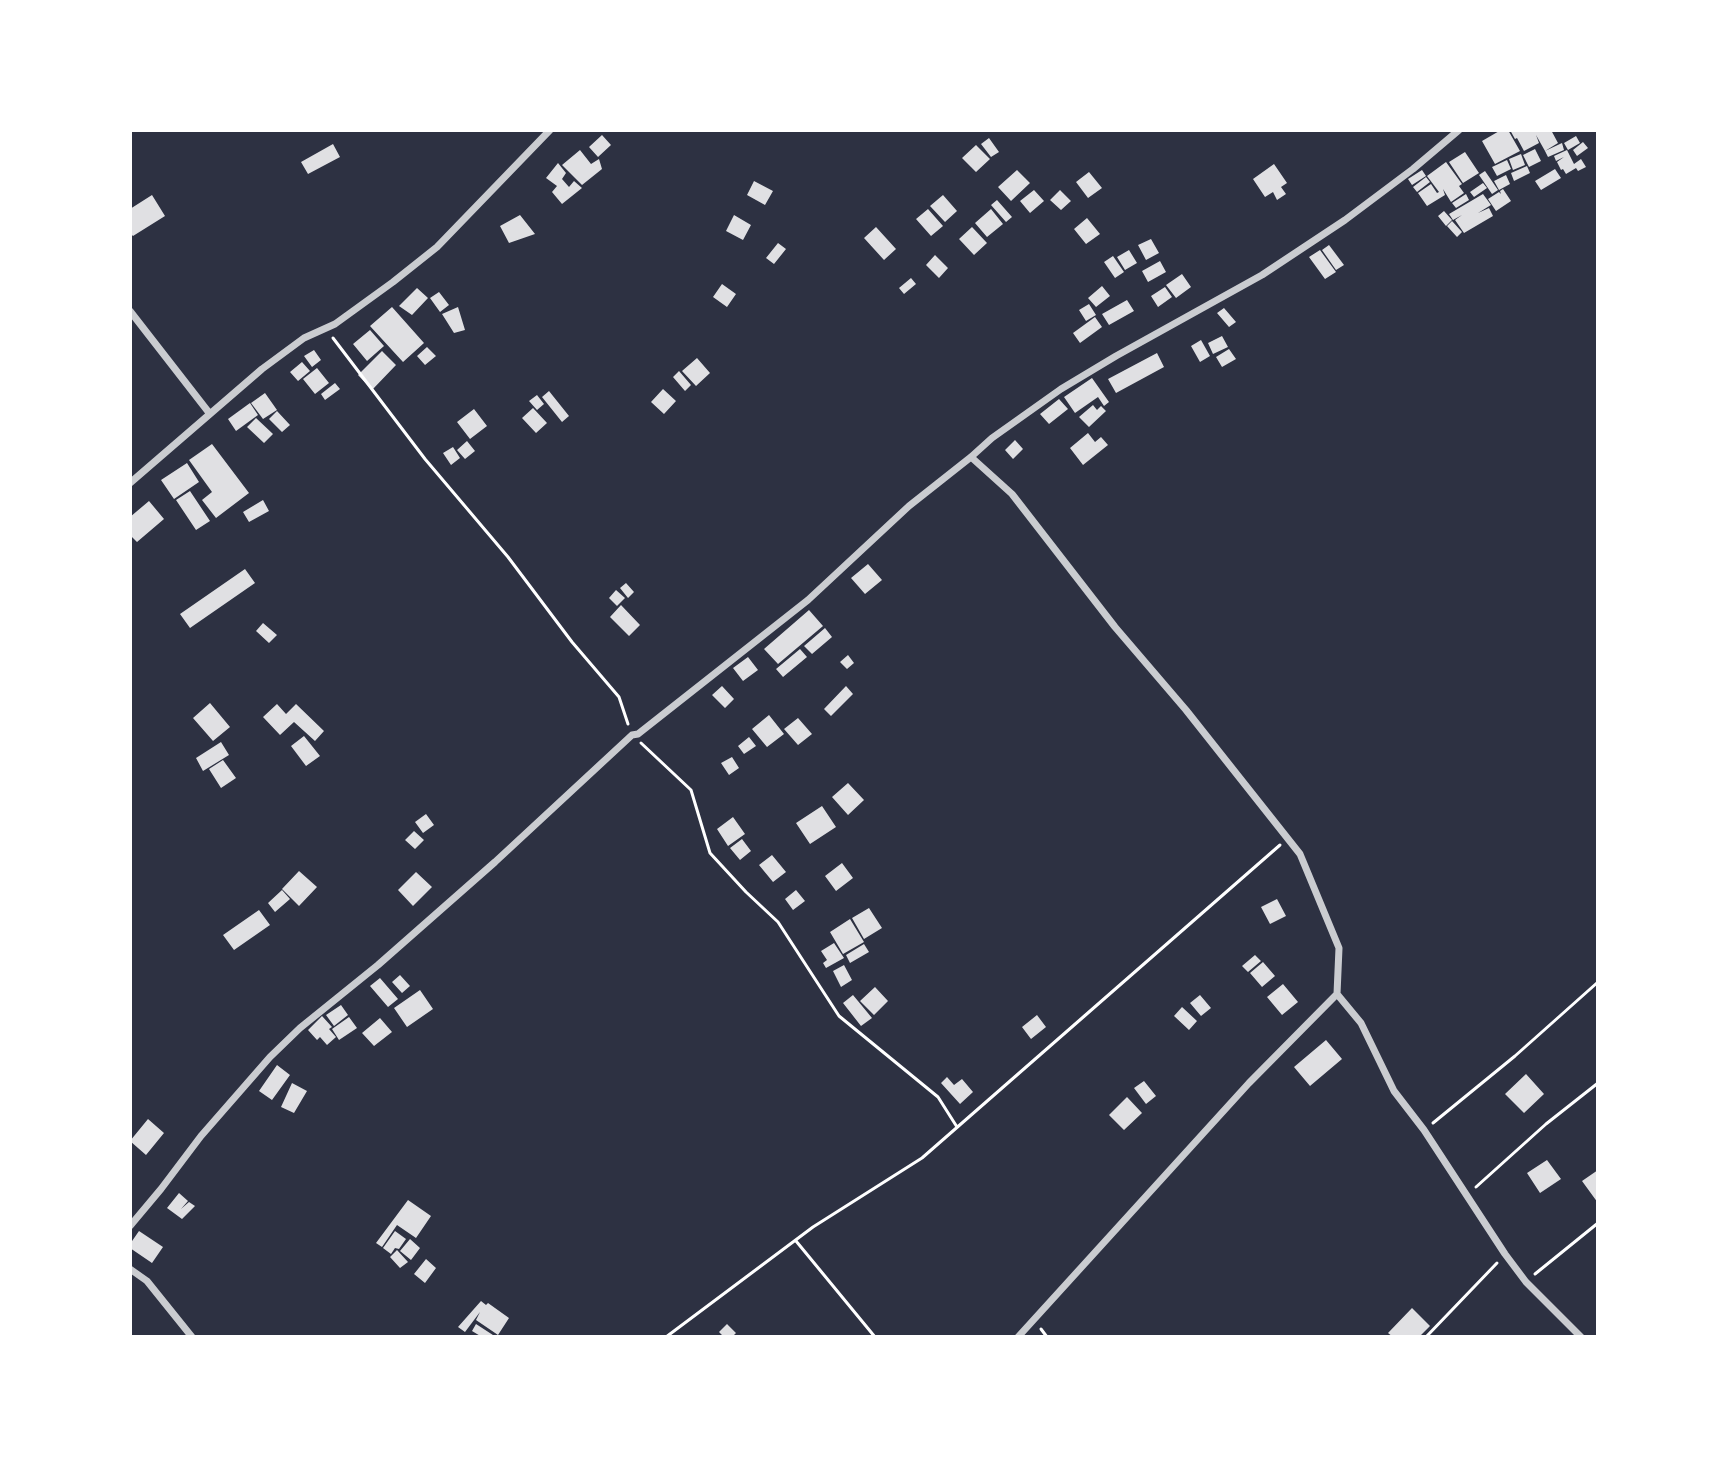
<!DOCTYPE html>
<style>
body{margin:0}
#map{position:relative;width:1728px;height:1467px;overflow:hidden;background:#2d3142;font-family:"Public Sans",sans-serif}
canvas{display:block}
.frame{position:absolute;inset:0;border:132px solid #fff;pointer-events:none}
</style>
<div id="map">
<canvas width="1728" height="1467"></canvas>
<div class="frame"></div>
</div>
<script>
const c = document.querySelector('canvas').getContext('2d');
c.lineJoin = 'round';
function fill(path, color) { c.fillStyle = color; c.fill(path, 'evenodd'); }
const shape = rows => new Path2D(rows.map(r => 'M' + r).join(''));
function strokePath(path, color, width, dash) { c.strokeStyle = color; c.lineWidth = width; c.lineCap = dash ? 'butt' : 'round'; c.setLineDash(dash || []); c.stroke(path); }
const building = shape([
 [1501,130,1508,130,1520,151,1495,164,1482,141],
 [1510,130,1532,130,1533,132,1537,130,1551,130,1558,143,1545,151,1536,135,1539,143,1524,151,1517,138,1515,139],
 [602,135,611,145,598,157,589,147],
 [1576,136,1580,143,1568,150,1564,143],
 [989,138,999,152,991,157,981,144],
 [1583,142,1588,148,1577,156,1573,150],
 [1562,143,1564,150,1548,157,1545,151],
 [333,144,340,157,308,174,301,162],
 [976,145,990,159,976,172,962,158],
 [1535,149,1541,161,1529,167,1523,155],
 [580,150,591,164,599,159,602,169,582,185,562,165],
 [1567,150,1574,164,1581,159,1586,167,1578,171,1576,168,1566,174,1563,169,1561,170,1557,162,1564,157,1556,161,1554,156],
 [1465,152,1479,173,1463,183,1449,162],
 [1521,154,1525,165,1513,170,1509,159],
 [1507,160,1511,169,1497,176,1492,167],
 [1446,162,1462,184,1459,186,1464,193,1451,202,1443,189,1445,195,1427,206,1418,193,1431,184,1437,193,1439,192,1427,176],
 [558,163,566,173,562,179,569,187,574,181,582,188,562,204,552,192,557,186,546,178],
 [1274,164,1287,183,1281,187,1286,194,1277,200,1273,192,1265,197,1253,179],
 [1527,166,1530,173,1514,181,1511,173],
 [1555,169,1561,178,1541,190,1535,181],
 [1017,170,1030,183,1011,201,998,187],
 [1422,170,1426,176,1412,185,1408,179],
 [1485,171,1498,190,1492,194,1479,175],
 [1089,172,1102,188,1088,198,1076,182],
 [1506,175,1510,184,1499,190,1494,181],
 [1426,177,1430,182,1417,192,1413,187],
 [754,181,773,191,765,205,747,195],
 [1483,183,1487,188,1474,197,1470,192],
 [1503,189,1511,201,1496,211,1488,199,1499,192,1501,194,1500,191],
 [1034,190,1044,201,1030,213,1020,201],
 [1060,190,1071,201,1061,210,1050,200],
 [1466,194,1469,200,1456,208,1452,203],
 [1483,194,1491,205,1478,213,1489,208,1493,216,1464,233,1455,220,1462,215,1453,220,1449,214],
 [152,195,165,216,133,236,130,233,130,209],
 [943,195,957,211,945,222,930,206],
 [997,200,1012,217,1006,222,991,205],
 [928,209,943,226,931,236,916,219],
 [991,209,1003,224,987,237,975,223],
 [1444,211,1452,220,1446,226,1438,216],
 [520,215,535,234,509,243,500,226],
 [734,215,751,225,743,240,726,231],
 [1087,218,1100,234,1086,244,1074,229],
 [1452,221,1462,232,1457,237,1447,226],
 [876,227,896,249,884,260,864,238],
 [972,227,987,243,974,255,959,239],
 [1151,239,1159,253,1146,260,1138,245],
 [778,243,786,249,774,264,766,258],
 [1329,245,1344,265,1336,270,1322,250],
 [1129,250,1137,263,1125,270,1117,257],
 [1320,250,1336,272,1325,279,1309,257],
 [935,255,948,268,939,278,926,265],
 [1113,256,1124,272,1115,278,1104,262],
 [1160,261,1166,272,1148,282,1142,271],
 [1182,274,1191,287,1176,298,1166,285],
 [911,278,916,284,904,294,899,288],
 [722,284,736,294,727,307,713,297],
 [1102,286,1110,296,1096,307,1088,298],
 [1165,287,1172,297,1158,307,1151,296],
 [417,288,428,298,412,315,399,306],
 [439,292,449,305,440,312,430,298],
 [1127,300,1134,311,1109,325,1102,314],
 [1089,304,1096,315,1086,321,1079,310],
 [392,307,424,343,403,362,370,326],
 [458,307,465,330,454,333,442,314],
 [1224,308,1236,322,1229,327,1217,313],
 [1095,317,1102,327,1080,343,1073,333],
 [370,330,384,346,367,361,353,344],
 [1222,336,1228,347,1213,354,1208,343],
 [1201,340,1210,356,1200,362,1191,346],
 [427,347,436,356,425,365,417,356],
 [1229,349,1236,359,1222,367,1216,357],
 [314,350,321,360,312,367,304,356],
 [382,351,396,365,372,390,358,375],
 [1157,353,1164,367,1116,393,1108,379],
 [697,358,710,373,696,386,682,371],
 [302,362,310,371,298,381,290,372],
 [317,368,329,383,315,394,303,379],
 [679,371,691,385,685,391,673,377],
 [1092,378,1109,402,1104,406,1098,397,1075,413,1064,397],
 [335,383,340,389,325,400,321,394],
 [663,389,676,401,664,414,651,402],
 [549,391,569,416,562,422,542,397],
 [265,393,277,410,263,419,251,403],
 [537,395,544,404,537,410,529,401],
 [1059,399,1068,409,1049,424,1040,414],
 [250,403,258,415,236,431,228,419],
 [1093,405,1097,410,1101,406,1106,411,1089,427,1079,417],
 [533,408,547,423,536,433,522,418],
 [474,409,487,426,470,439,457,422],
 [277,411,290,425,282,432,269,419],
 [256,418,273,434,264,443,247,427],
 [1088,433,1095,442,1101,437,1108,445,1083,465,1070,448],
 [1015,440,1023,449,1013,459,1005,450],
 [467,441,475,451,465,459,457,450],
 [212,444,249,493,216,518,202,500,212,492,189,460],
 [453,447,460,458,451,465,443,453],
 [187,463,199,482,174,499,161,480],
 [190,491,210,521,196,530,176,500],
 [263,500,269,511,249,522,243,512],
 [149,501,164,519,137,542,130,535,130,517],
 [868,564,882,580,865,594,851,578],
 [245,569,255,583,190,628,180,614],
 [626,583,634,592,628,598,620,588],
 [616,590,625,598,617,606,609,598],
 [621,605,640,625,629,636,610,617],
 [809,610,823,626,778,664,764,649],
 [263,623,277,635,269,643,256,631],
 [825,628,832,637,812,654,804,646],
 [800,649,807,657,783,677,776,669],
 [848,655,854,663,847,669,840,662],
 [748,657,758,670,743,681,733,668],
 [722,686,734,699,725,708,712,695],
 [846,686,853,694,831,716,824,709],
 [210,703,230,727,213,741,193,718],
 [277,704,286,714,296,704,324,731,315,741,294,722,280,735,263,717],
 [769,715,784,734,767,747,752,729],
 [798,718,812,734,798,745,784,729],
 [304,736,320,756,306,766,291,746],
 [749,737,756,746,744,754,738,746],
 [221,742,229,755,203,771,196,758],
 [732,757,739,768,729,775,721,763],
 [223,760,236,778,221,788,209,769],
 [848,783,864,800,848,815,832,797],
 [822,806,836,827,810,844,796,823],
 [426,814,434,825,423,833,415,822],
 [733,817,745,834,728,846,717,829],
 [414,831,424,840,415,849,405,840],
 [742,839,751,851,740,860,730,848],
 [772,855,786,872,773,882,759,865],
 [842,863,853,878,836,891,825,876],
 [299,871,317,887,299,906,282,889],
 [416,872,432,887,413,906,398,890],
 [282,890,290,899,275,912,268,903],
 [796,890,805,901,793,910,785,899],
 [1277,899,1286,916,1270,924,1261,907],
 [869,908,882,928,864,939,852,918],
 [259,910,270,925,234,950,223,935],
 [850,919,864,942,843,954,830,932],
 [834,943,844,958,826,968,823,963,827,960,821,951],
 [864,944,869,952,850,963,846,955],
 [1255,955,1261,961,1248,972,1242,966],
 [1263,962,1275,976,1262,987,1250,973],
 [844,965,852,980,841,987,833,971],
 [400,975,410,986,402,993,392,982],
 [380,978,398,999,388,1007,370,986],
 [1283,984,1298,1002,1282,1015,1267,997],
 [875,987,888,1001,874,1015,860,1001],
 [420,990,433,1009,407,1027,394,1008],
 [853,995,872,1018,861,1026,843,1003],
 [1200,995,1211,1008,1201,1016,1190,1003],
 [341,1005,348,1015,334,1026,326,1015],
 [1182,1007,1197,1021,1189,1030,1174,1016],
 [1037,1015,1046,1027,1031,1039,1022,1027],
 [322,1016,332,1027,329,1029,336,1037,327,1045,320,1037,317,1040,308,1030],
 [349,1017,357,1028,339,1040,332,1029],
 [380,1018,392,1032,374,1046,362,1033],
 [1326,1040,1342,1059,1310,1086,1294,1067],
 [277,1065,290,1075,272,1100,259,1091],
 [1526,1074,1544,1094,1524,1113,1505,1094],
 [947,1077,954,1085,962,1079,973,1092,960,1104,941,1083],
 [1144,1081,1156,1096,1146,1104,1134,1088],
 [292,1083,307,1091,294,1113,281,1107],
 [1127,1097,1142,1113,1124,1130,1109,1115],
 [148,1119,164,1133,146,1155,130,1141],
 [1547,1160,1561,1179,1540,1193,1527,1173],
 [1598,1170,1598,1203,1582,1181],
 [179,1193,188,1201,181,1209,189,1202,195,1206,182,1219,167,1208],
 [408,1200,431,1216,416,1238,397,1225,382,1247,376,1243],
 [139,1231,163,1247,152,1263,130,1248,130,1244],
 [395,1231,406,1239,399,1249,395,1248,391,1254,383,1248],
 [410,1239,420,1248,411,1260,400,1251],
 [397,1250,408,1262,400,1268,390,1257],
 [426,1259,436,1268,425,1283,414,1274],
 [481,1301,486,1305,488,1303,509,1318,498,1335,476,1320,480,1312,465,1332,458,1327],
 [1412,1308,1430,1326,1419,1337,1393,1337,1388,1333],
 [476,1324,496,1337,482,1337,472,1331],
 [727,1324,736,1333,732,1337,724,1337,719,1332]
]);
const path = shape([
 [333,338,425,459,508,557,572,642,619,697,628,724],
 [641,743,691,790,710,853,746,892,778,922,839,1016,938,1097,957,1127],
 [1433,1123,1515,1056,1598,982],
 [1476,1187,1546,1124,1598,1083],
 [796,1241,875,1337],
 [1535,1274,1598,1223],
 [1041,1329,1047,1337],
 [666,1337,813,1227,922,1158,1280,845],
 [1426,1337,1497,1263]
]);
const minor = shape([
 [130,311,210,414],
 [971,457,1012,494,1115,627,1186,710,1300,854,1339,948,1337,994,1361,1023,1394,1091,1424,1130,1505,1254,1526,1282,1581,1337],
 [130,483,262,369,304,338,335,324,393,282,437,247,550,130],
 [130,1226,161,1189,201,1136,270,1057,300,1028,378,965,495,862,632,735,638,734,808,600,909,506,971,457,992,438,1061,389,1116,356,1262,275,1345,220,1413,169,1459,130],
 [130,1269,147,1281,192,1337],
 [1018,1337,1249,1083,1337,994]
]);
fill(building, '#e0e0e3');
strokePath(path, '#fff', 3);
strokePath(minor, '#caccd0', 7);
</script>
